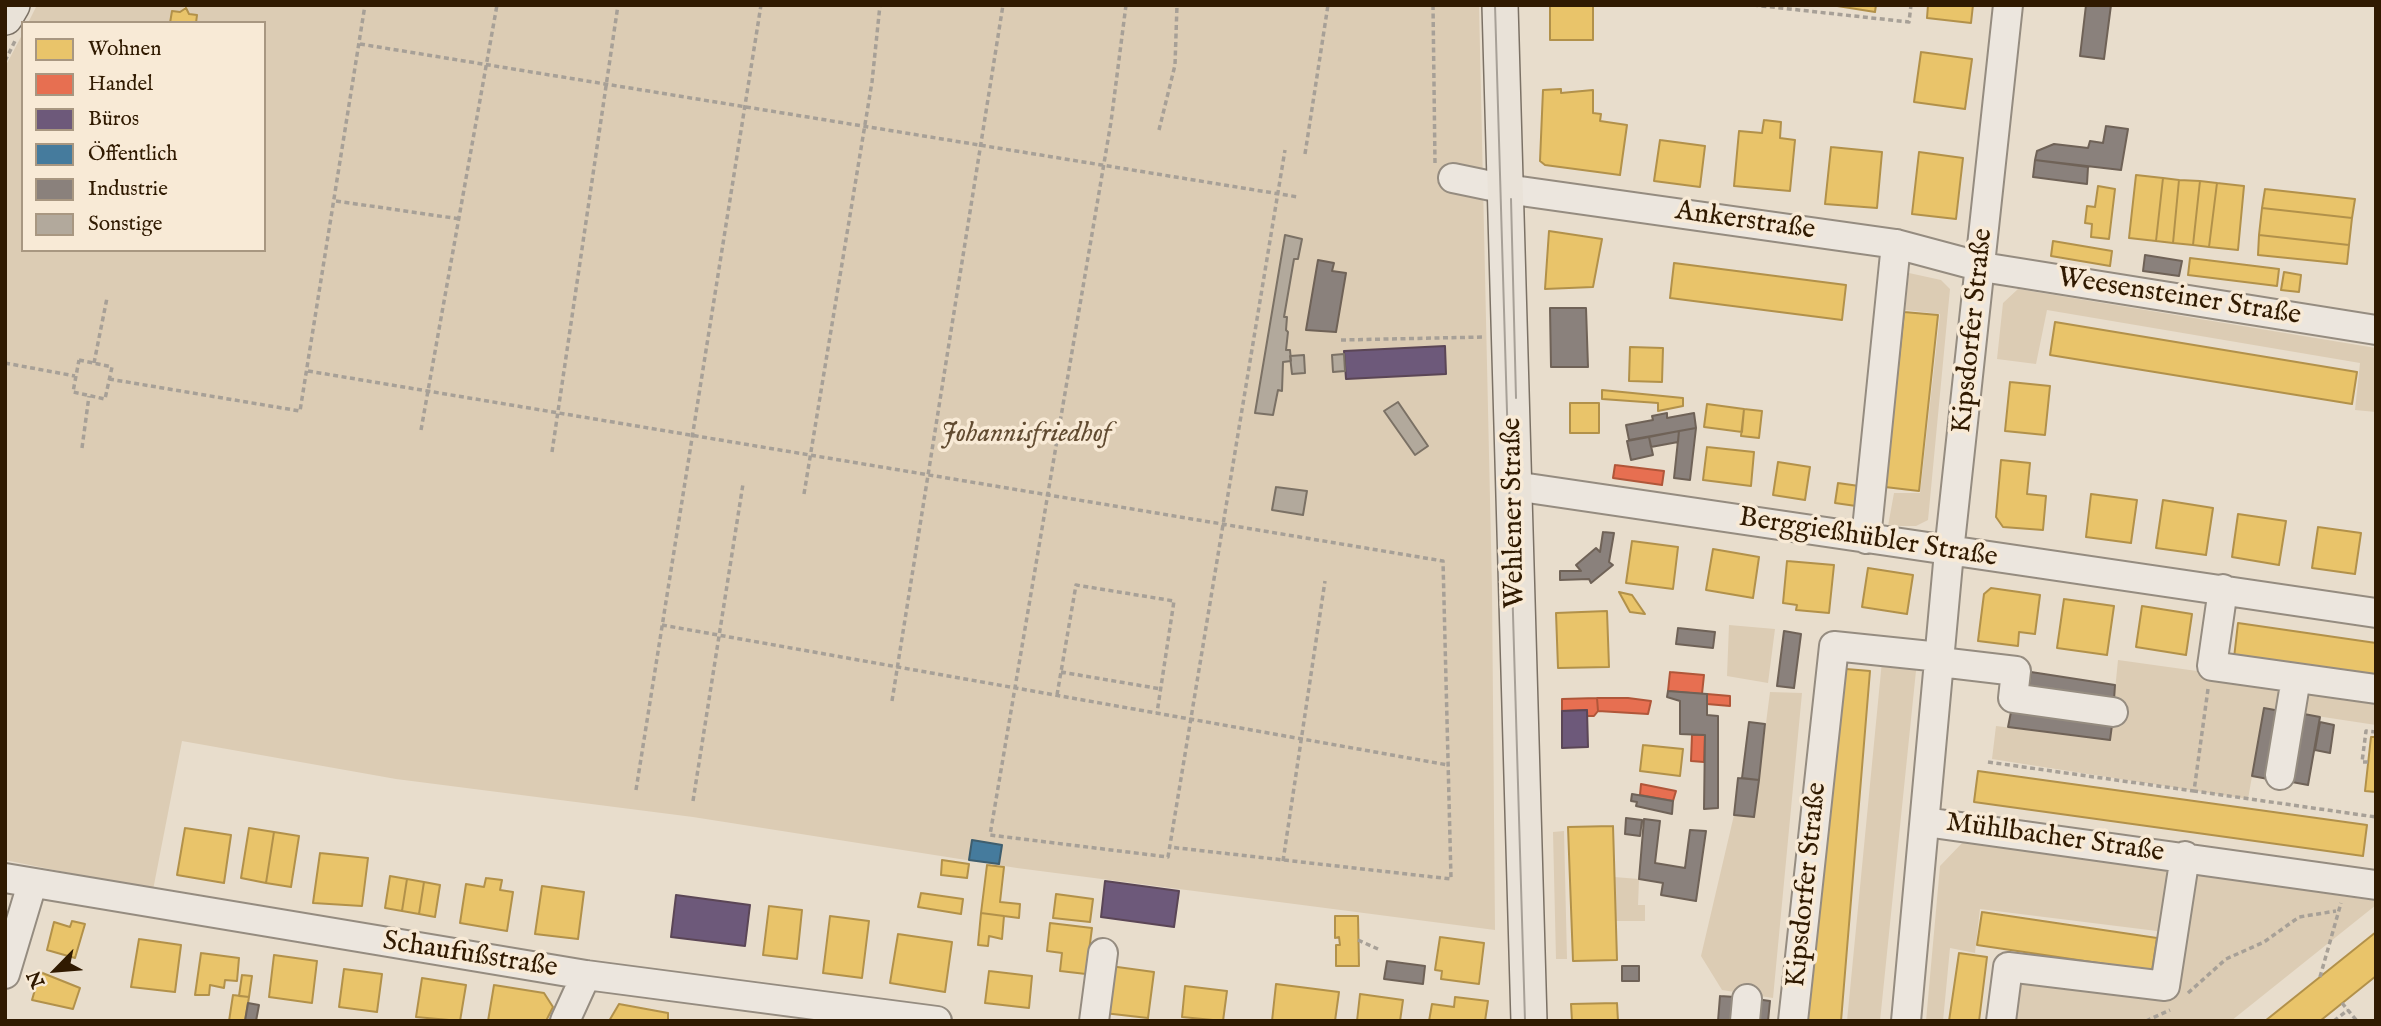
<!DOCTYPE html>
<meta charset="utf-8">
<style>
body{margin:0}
#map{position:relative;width:2381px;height:1026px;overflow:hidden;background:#e8ddcc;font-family:"IM FELL English",serif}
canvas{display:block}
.frame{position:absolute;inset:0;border:7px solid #301a01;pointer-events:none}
.legend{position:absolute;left:21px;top:21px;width:245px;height:231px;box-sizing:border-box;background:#f8ead6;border:2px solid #a89781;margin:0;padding:9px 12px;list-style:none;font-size:21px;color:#301a01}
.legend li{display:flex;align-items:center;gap:14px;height:35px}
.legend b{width:35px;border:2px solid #a89781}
.north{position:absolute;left:21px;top:935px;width:70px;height:70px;-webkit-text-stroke:5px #f8ead6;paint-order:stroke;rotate:245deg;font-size:19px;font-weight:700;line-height:28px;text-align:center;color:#301a01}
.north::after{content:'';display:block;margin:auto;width:24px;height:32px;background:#301a01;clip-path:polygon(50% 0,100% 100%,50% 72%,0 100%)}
</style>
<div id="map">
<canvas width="2381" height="1026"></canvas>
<div class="frame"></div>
<ul class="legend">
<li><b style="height:19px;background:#e9c46a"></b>Wohnen</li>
<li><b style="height:19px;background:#e76f51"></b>Handel</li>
<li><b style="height:19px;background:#6d597a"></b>Büros</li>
<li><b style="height:19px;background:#457b9d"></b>Öffentlich</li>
<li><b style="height:19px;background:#8a817c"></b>Industrie</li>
<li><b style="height:19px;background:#b2a99c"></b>Sonstige</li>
</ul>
<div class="north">N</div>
</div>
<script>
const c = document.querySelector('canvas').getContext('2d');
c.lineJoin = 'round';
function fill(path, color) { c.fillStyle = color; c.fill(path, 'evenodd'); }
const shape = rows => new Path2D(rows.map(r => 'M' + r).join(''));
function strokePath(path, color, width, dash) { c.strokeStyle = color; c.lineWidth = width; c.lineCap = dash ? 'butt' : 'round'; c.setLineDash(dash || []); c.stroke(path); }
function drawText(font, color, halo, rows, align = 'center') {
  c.font = font + ' "IM FELL English",serif'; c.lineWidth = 7; c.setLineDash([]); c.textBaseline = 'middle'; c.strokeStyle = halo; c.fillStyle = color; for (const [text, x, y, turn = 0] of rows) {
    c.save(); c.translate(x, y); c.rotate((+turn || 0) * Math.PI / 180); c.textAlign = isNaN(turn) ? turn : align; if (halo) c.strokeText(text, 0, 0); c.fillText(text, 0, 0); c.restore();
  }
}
const green = shape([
 [37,5,1479,5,1492,589,1495,930,1017,868,693,817,396,779,182,741,153,890,5,860,5,67,23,33,23,250,264,250,264,23,28,23],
 [1909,273,1941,280,1950,289,1928,520,1916,526,1888,526,1894,493,1920,493,1940,314,1905,310],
 [2018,289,2376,348,2376,412,2355,410,2360,363,2047,310,2036,364,1997,359,2003,303],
 [1729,625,1775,629,1768,683,1727,676],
 [2118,660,2376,696,2376,725,2264,708,2248,799,1992,759,1996,726,2110,740],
 [1882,661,1917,661,1880,1021,1847,1021],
 [1770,692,1802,693,1773,998,1722,990,1701,956,1734,815,1754,816],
 [1564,831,1567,959,1556,959,1553,832],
 [1964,841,2172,867,2165,932,1980,909,1975,953,1950,948,1943,1021,1926,1021,1940,866],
 [2190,873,2376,901,2376,905,2231,1021,2009,1021,2015,981,2173,995],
 [1614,877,1639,879,1638,905,1645,905,1645,921,1616,921]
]);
const homes = shape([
 [1550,5,1593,5,1593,40,1550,40,1550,5],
 [1831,5,1876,5,1875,12,1831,5],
 [1928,5,1973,5,1971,23,1927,18,1928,5],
 [186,8,189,14,197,15,196,23,170,23,172,11,180,12,186,8],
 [1921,52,1972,59,1965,109,1914,102,1921,52],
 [1561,89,1561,93,1593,90,1593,113,1601,114,1600,121,1627,125,1620,175,1545,165,1540,161,1543,90,1561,89],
 [1764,120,1781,122,1780,138,1795,140,1790,191,1734,186,1739,131,1762,133,1764,120],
 [1660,140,1705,146,1700,187,1654,181,1660,140],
 [1831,147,1882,152,1877,208,1825,204,1831,147],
 [1919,152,1963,158,1956,219,1912,214,1919,152],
 [2136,175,2163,178,2156,241,2129,238,2136,175],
 [2163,178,2179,180,2173,243,2156,241,2163,178],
 [2179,180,2200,181,2193,245,2173,243,2179,180],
 [2200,181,2217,183,2209,247,2193,245,2200,181],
 [2217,183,2244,186,2238,250,2209,247,2217,183],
 [2098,186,2115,189,2109,239,2091,237,2092,224,2085,223,2087,206,2095,207,2098,186],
 [2265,189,2355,199,2352,218,2262,208,2265,189],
 [2262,208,2352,218,2349,245,2259,235,2262,208],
 [1549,231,1602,239,1593,287,1545,289,1549,231],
 [2259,235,2349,245,2347,264,2258,255,2259,235],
 [2053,241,2112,251,2110,266,2051,256,2053,241],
 [2190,258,2279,269,2277,286,2188,275,2190,258],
 [1674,263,1846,285,1842,320,1670,298,1674,263],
 [2284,272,2301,275,2299,292,2281,290,2284,272],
 [1904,312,1938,315,1919,491,1885,487,1904,312],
 [2055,322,2357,372,2352,404,2050,355,2055,322],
 [1630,347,1663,348,1662,382,1629,381,1630,347],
 [2010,382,2050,386,2045,435,2005,431,2010,382],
 [1602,390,1683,398,1683,406,1658,411,1658,403,1602,399,1602,390],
 [1570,403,1599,403,1599,433,1570,433,1570,403],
 [1707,404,1744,409,1742,432,1704,427,1707,404],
 [1744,409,1762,411,1759,438,1741,436,1744,409],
 [1707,447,1754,452,1751,486,1703,480,1707,447],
 [2001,460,2030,463,2027,494,2046,496,2043,530,2003,527,1996,517,2001,460],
 [1778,462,1810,467,1805,500,1773,495,1778,462],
 [1838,483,1866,487,1863,507,1835,503,1838,483],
 [2091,494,2137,500,2131,543,2086,537,2091,494],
 [2163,500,2213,508,2206,555,2156,548,2163,500],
 [2238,514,2286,521,2279,565,2232,557,2238,514],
 [2318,527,2361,533,2355,574,2312,568,2318,527],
 [1632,541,1678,547,1673,589,1626,583,1632,541],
 [1713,549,1759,557,1753,598,1706,590,1713,549],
 [1787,561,1834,565,1829,613,1796,610,1797,605,1783,603,1787,561],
 [1868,568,1913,575,1907,614,1862,607,1868,568],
 [1991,588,2040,595,2035,634,2019,632,2018,646,1978,641,1984,594,1991,588],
 [1619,592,1632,595,1645,614,1630,612,1619,592],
 [2064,599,2114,606,2107,655,2057,648,2064,599],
 [2142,606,2192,614,2186,655,2136,647,2142,606],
 [1607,611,1609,667,1558,668,1556,613,1607,611],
 [2238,623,2376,643,2376,678,2234,658,2238,623],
 [1834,668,1870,671,1841,1021,1804,1021,1834,668],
 [2371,737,2376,737,2376,792,2365,791,2371,737],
 [1643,745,1683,749,1680,776,1640,771,1643,745],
 [1978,771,2367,825,2363,856,1974,802,1978,771],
 [1613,826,1617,960,1573,961,1568,827,1613,826],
 [185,828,231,835,224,883,177,875,185,828],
 [249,828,274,832,266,883,241,878,249,828],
 [274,832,299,836,291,887,266,883,274,832],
 [320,853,368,858,362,906,313,903,320,853],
 [942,860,969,864,967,878,941,875,942,860],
 [987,865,1004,867,1000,902,1020,904,1019,918,981,913,987,865],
 [390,876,407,879,402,911,385,908,390,876],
 [486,878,502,880,500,890,513,892,507,931,460,923,466,884,484,887,486,878],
 [407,879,424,882,419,914,402,911,407,879],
 [424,882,440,885,435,917,419,914,424,882],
 [542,886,584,892,578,939,535,934,542,886],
 [921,893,963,899,961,914,918,907,921,893],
 [1056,894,1093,899,1090,922,1053,918,1056,894],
 [769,906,802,910,797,959,763,955,769,906],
 [1982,912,2157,938,2152,971,1977,945,1982,912],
 [981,913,1004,916,1002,939,989,936,988,946,978,945,981,913],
 [830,916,869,921,862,978,823,973,830,916],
 [1335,916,1358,916,1359,966,1336,966,1336,945,1340,945,1339,937,1335,938,1335,916],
 [72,921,85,924,75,958,47,950,54,922,70,927,72,921],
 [1050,923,1092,928,1086,974,1060,971,1062,953,1047,951,1050,923],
 [2376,932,2376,976,2320,1021,2265,1021,2376,932],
 [898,934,952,942,945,992,890,983,898,934],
 [1440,937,1484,943,1479,984,1441,979,1442,971,1435,970,1440,937],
 [139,939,181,945,175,992,131,987,139,939],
 [201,953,239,958,237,981,225,980,224,988,210,985,209,995,195,995,201,953],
 [1959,953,1987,957,1979,1021,1949,1021,1959,953],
 [274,955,317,961,312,1003,269,997,274,955],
 [1110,966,1154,972,1148,1018,1104,1013,1110,966],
 [344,969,382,974,377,1012,339,1007,344,969],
 [989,971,1032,976,1029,1008,985,1003,989,971],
 [40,972,80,988,73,1009,32,1000,40,972],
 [242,975,252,976,249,997,239,996,242,975],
 [422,978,466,985,460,1021,416,1017,422,978],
 [1276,984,1339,992,1335,1021,1272,1021,1276,984],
 [494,985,544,993,553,1007,546,1021,488,1021,494,985],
 [1185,986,1227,991,1223,1021,1182,1017,1185,986],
 [1360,994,1403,1000,1400,1021,1357,1021,1360,994],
 [233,995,249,997,245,1021,229,1021,233,995],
 [1455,997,1488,1001,1485,1021,1429,1021,1432,1004,1454,1007,1455,997],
 [1617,1003,1618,1021,1572,1021,1571,1004,1617,1003],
 [619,1004,668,1013,668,1021,609,1021,619,1004]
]);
const shops = shape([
 [1615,465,1664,471,1662,485,1613,478,1615,465],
 [1670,672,1704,675,1702,694,1668,691,1670,672],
 [1707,694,1730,696,1730,706,1707,704,1707,694],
 [1597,698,1628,698,1651,701,1648,714,1598,711,1597,698],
 [1597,698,1598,711,1594,716,1587,716,1587,710,1562,711,1562,699,1597,698],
 [1692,735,1705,735,1704,762,1691,761,1692,735],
 [1641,784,1676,791,1673,801,1640,795,1641,784]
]);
const offices = shape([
 [1445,346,1446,374,1346,379,1344,351,1445,346],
 [1587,710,1588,747,1562,748,1562,711,1587,710],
 [1105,881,1179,891,1174,927,1101,917,1105,881],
 [676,895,750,905,745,946,671,937,676,895]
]);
const public = shape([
 [972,840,1002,845,999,864,969,860,972,840]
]);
const industry = shape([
 [2086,5,2111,5,2104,59,2080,56,2086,5],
 [2106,126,2128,129,2121,170,2035,160,2037,151,2054,144,2088,148,2090,141,2103,143,2106,126],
 [2035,160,2088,167,2087,184,2033,177,2035,160],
 [2145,255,2182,261,2179,276,2143,271,2145,255],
 [1318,260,1334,263,1332,271,1346,273,1336,332,1306,330,1318,260],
 [1550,308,1586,308,1588,367,1551,367,1550,308],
 [1667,413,1667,418,1694,413,1696,428,1629,440,1626,425,1653,420,1652,416,1667,413],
 [1696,428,1690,480,1674,478,1679,431,1696,428],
 [1679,431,1678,442,1651,447,1649,437,1679,431],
 [1649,437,1653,455,1631,460,1627,441,1649,437],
 [1603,532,1614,533,1609,562,1613,565,1591,583,1589,579,1560,580,1560,571,1581,571,1576,565,1596,548,1600,552,1603,532],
 [1678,628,1715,632,1713,648,1676,644,1678,628],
 [1784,631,1801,634,1794,688,1777,686,1784,631],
 [2031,672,2115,685,2114,700,2029,687,2031,672],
 [1668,691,1707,694,1707,715,1718,716,1718,808,1704,809,1705,735,1680,734,1680,701,1667,697,1668,691],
 [2264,708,2280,711,2268,779,2252,776,2264,708],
 [2011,712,2112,725,2110,740,2008,727,2011,712],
 [2304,714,2320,717,2308,785,2292,782,2304,714],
 [1749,722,1765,724,1759,780,1742,778,1749,722],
 [2320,722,2334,725,2330,753,2315,750,2320,722],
 [1738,778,1759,780,1754,817,1734,815,1738,778],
 [1632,794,1673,801,1672,814,1636,806,1637,802,1631,801,1632,794],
 [1626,818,1642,820,1640,836,1625,834,1626,818],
 [1644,819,1660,821,1655,863,1685,868,1690,830,1706,831,1696,901,1661,895,1663,883,1639,879,1644,819],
 [1387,961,1425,966,1423,984,1384,979,1387,961],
 [1622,966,1639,966,1639,981,1622,981,1622,966],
 [1720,996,1735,997,1734,1021,1718,1021,1720,996],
 [1756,999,1770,1001,1768,1021,1754,1021,1756,999],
 [248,1003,259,1005,256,1021,245,1021,248,1003]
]);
const building = shape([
 [1285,235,1302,239,1298,259,1294,259,1284,317,1287,317,1286,330,1288,332,1286,350,1290,350,1291,361,1283,362,1282,391,1278,390,1273,415,1255,413,1285,235],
 [1344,354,1345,371,1333,372,1332,355,1344,354],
 [1304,355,1305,373,1292,374,1290,356,1304,355],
 [1398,402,1428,446,1415,455,1384,411,1398,402],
 [1276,487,1307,491,1303,515,1272,510,1276,487]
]);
const path = shape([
 [1126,5,1111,122,990,835,1168,857,1285,150],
 [1433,5,1435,164],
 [1753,5,1909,22,1911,5],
 [360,44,1298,197],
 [5,61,15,41],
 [1159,130,1175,65,1177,5],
 [1305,154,1328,5],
 [336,201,460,219],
 [1341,340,1483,337],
 [79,360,112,367,105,399,73,392,79,360],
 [5,363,75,376],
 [94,363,107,298],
 [308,371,1443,561,1451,879,1169,847],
 [109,379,300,411,365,5],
 [421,430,497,5],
 [82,448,89,396],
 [552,452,618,5],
 [804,494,872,82,880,5],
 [662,625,1448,765],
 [1061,672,1161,689],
 [2208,689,2194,791,2376,817],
 [1057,695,1076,585,1174,601,1157,713],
 [892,701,1003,5],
 [1988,762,2194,791],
 [2368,762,2362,762,2366,731,2376,732],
 [636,790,761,5],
 [693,801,743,484],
 [1283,861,1325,581],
 [1358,940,1378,949],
 [2320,977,2341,903],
 [2188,993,2226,959,2264,942,2299,917,2336,911],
 [2342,1003,2357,1021],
 [2146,1021,2170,1010],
 [2334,1021,2348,1010]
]);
const minor = shape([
 [1453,178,1506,189,1896,244,1982,267,2376,330],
 [1514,486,2376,613],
 [1866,539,1896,244],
 [2223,589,2212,666,2376,689],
 [1940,662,2016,671,2013,698,2113,712],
 [2280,775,2296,678],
 [1925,822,2376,885],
 [5,878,586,975,937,1021],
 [5,974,32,884],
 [565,1021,586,975],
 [1094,1021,1103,953],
 [1745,1021,1747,999],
 [1793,1021,1834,646,1940,657],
 [1906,1021,1949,552,2008,5],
 [2001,1021,2008,967,2165,986,2185,856]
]);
const major = shape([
 [1500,5,1529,1021],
 [5,17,12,5]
]);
const tram = shape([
 [1495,5,1525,1021],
 [1511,199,1516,398]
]);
const streetNames = [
 ["Ankerstraße",1745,222,8],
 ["Weesensteiner Straße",2179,298,9],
 ["Kipsdorfer Straße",1974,331,-84],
 ["Wehlener Straße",1515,513,-91],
 ["Berggießhübler Straße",1868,539,9],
 ["Mühlbacher Straße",2055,839,8],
 ["Kipsdorfer Straße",1808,885,-84],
 ["Schaufußstraße",470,956,9]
];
const parkNames = [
 ["Johannisfriedhof",1026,435]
];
fill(green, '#dcccb4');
fill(homes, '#e9c46a');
strokePath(homes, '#b2914a', 2);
fill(shops, '#e76f51');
strokePath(shops, '#b05639', 2);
fill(offices, '#6d597a');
strokePath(offices, '#5b4656', 2);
fill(public, '#457b9d');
strokePath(public, '#3f5e6e', 2);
fill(industry, '#8a817c');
strokePath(industry, '#6f6257', 2);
fill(building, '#b2a99c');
strokePath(building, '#7b7165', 2);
strokePath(minor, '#958c80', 32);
strokePath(major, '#7b7165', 38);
strokePath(path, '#a7a097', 3.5, [5, 3.5]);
strokePath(minor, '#ece6de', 28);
strokePath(major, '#e9e2d8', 35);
strokePath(tram, '#a7a097', 2);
drawText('28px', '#301a01', '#f8ead6', streetNames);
drawText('italic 28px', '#614b31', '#f8ead6', parkNames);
</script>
